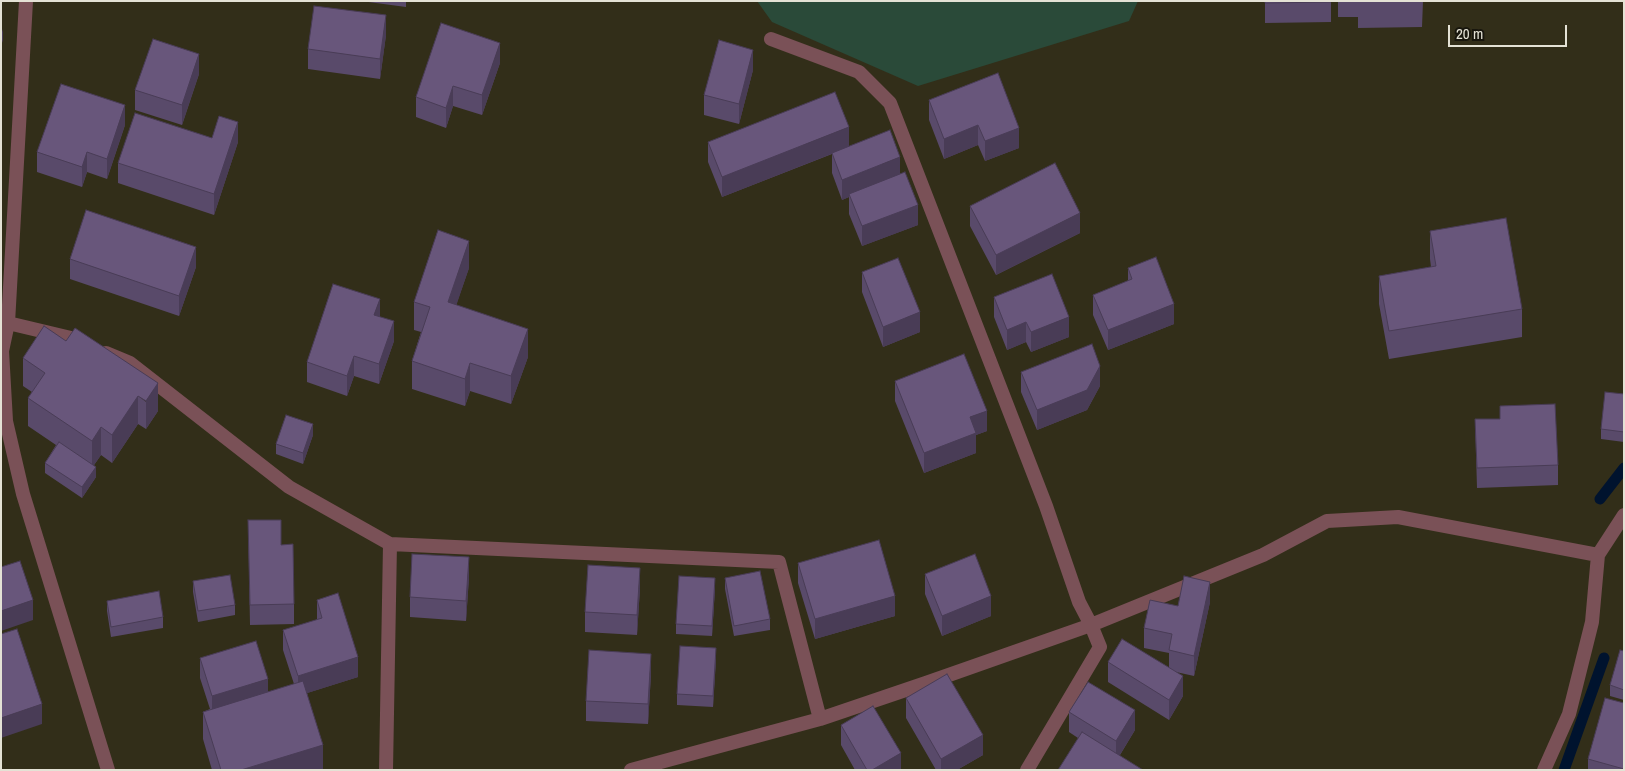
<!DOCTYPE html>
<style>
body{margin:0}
#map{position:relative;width:1625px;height:771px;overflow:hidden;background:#322e19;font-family:"Archivo Narrow",sans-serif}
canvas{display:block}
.frame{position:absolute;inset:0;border:2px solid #e4e2d5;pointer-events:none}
.scale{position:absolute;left:1448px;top:25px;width:119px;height:22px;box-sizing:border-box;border:2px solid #e4e2d5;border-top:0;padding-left:6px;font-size:15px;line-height:18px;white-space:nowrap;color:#e4e2d5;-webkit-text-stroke:4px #18160d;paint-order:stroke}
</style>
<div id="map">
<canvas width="1625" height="771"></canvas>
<div class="frame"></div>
<div class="scale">20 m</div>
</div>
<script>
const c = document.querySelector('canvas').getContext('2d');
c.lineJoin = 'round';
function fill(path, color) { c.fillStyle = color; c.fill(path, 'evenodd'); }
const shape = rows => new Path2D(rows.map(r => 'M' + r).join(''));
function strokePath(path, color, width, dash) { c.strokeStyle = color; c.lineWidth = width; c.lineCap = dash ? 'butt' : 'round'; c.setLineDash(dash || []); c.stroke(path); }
const green = shape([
 [757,1,1138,1,1129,21,918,86,772,22]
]);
const stream = shape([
 [1600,499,1624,468],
 [1564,770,1604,658]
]);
const minor = shape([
 [26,1,8,323,2,351,6,421,23,494,108,770],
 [771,39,859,72,890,103,1046,506,1079,602,1091,625,1100,647,1027,770],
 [8,323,71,338,86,344],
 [106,353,130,363,289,487,390,544,779,562,820,719],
 [386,770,390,544],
 [631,770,820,719,926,683,1091,625,1263,555,1327,521,1398,517,1598,555],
 [1544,770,1569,714,1592,622,1598,555,1624,515]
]);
const wall = shape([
 [361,1,406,1,406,7],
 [1265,1,1331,1,1331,22,1265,23],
 [1338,1,1423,1,1422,27,1358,28,1358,17,1338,17],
 [386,35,380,79,308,69,308,49],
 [500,63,482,115,453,106,446,128,416,117,416,97],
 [753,70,739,124,704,115,704,95],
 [998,73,1019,148,985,161,978,145,944,159,929,120,929,100],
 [199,74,182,125,135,110,135,90],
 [125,125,107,179,87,172,82,187,37,172,37,152],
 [212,138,238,142,214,215,118,183,118,163],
 [708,142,849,146,900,174,918,225,862,246,849,214,849,197,842,200,832,173,832,154,722,197,708,162],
 [970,206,1080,233,996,275,970,226],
 [1430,231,1522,309,1522,337,1389,359,1379,304,1379,276,1431,267,1430,259],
 [70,259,196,267,179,316,70,279],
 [469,268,456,305,528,357,511,404,470,391,465,406,412,389,412,361,421,332,414,330,414,302],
 [1128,268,1174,324,1108,350,1093,315,1093,295,1128,281],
 [862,272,920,332,883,347,862,292],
 [994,297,1069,337,1031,352,1026,342,1007,350,994,317],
 [380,317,394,341,379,384,354,376,347,396,307,382,307,362],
 [66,341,158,411,146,429,138,424,112,463,101,455,94,465,96,477,82,498,45,473,45,463,56,445,28,426,28,398,32,392,23,386,23,358],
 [1021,372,1100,386,1087,410,1037,430,1021,392],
 [895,381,987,431,976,435,976,453,924,473,895,401],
 [1624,394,1624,442,1601,439,1601,429],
 [1500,406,1558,465,1558,485,1477,488,1475,419,1500,419],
 [313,435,303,464,276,454,276,444],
 [248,520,281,545,294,604,294,624,250,625],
 [798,563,895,616,815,639,798,583],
 [925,574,991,616,942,636,925,594],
 [469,577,466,621,410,617,410,597],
 [725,578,770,619,770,630,734,636,725,589],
 [193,581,235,605,235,615,198,622,193,592],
 [640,588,637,635,585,632,585,612],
 [715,588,712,636,676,634,676,624],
 [317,600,358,677,307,693,323,770,212,770,203,739,203,712,210,709,200,678,200,658,268,692,294,684,283,650,283,630,317,620],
 [107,601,163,617,163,628,111,637,107,611],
 [1210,602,1194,676,1176,672,1183,696,1169,720,1108,682,1108,662,1169,667,1169,653,1144,648,1144,628,1178,606],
 [1624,651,1624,700,1610,696,1610,685],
 [716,659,713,707,677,705,677,694],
 [651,674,648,724,586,721,586,701],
 [906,698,983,755,957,770,936,770,906,718],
 [1624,703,1624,770,1588,770,1588,759],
 [1069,712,1135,730,1120,755,1078,738,1069,732],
 [841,725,901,770,855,770,841,745]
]);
const shadedWall = shape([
 [386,15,386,35,380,79,380,59],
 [3,29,3,40,1,46,1,35],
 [500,43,500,63,482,115,482,95],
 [753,50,753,70,739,124,739,104],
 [199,54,199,74,182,125,182,105],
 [453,86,453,106,446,128,446,108],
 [125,105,125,125,107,179,107,159],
 [238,122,238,142,214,215,214,194],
 [978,125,978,145,944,159,944,139],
 [849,127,849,147,722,197,722,177],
 [1019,128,1019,148,985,161,985,141],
 [87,152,87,172,82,187,82,167],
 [900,157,900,177,849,194,849,197,842,200,842,180],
 [918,205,918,225,862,246,862,226],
 [1080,213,1080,233,996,275,996,255],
 [469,241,469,268,448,330,448,302],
 [196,247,196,267,179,316,179,296],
 [380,299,380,319,374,315],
 [1174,304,1174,324,1108,350,1108,330],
 [920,312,920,332,883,347,883,327],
 [1069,317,1069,337,1031,352,1031,332],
 [394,321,394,341,379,384,379,364],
 [1026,322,1026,342,1007,350,1007,330],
 [528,329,528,357,511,404,511,376],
 [354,356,354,376,347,396,347,376],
 [470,363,470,391,465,406,465,379],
 [1100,366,1100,386,1087,410,1037,430,1037,410],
 [158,383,158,411,146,429,146,401],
 [138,396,138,424,112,463,112,435],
 [987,411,987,431,976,435,976,453,924,473,924,453,970,417],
 [313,424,313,435,303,464,303,453],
 [101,427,101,455,92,468,92,441],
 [96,467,96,477,82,498,82,487],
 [469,557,469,577,466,621,466,601],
 [640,568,640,588,637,635,637,615],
 [715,578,715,588,712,636,712,626],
 [1210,582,1210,602,1194,676,1194,656],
 [895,596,895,616,815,639,815,619],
 [991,596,991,616,942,636,942,616],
 [33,600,33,620,1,631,1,611],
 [716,648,716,659,713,707,713,696],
 [651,654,651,674,648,724,648,704],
 [358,657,358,677,298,696,298,676],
 [1183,676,1183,696,1169,720,1169,700],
 [268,679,268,699,212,716,212,696],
 [42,704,42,724,1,738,1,718],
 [1135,710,1135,730,1116,761,1116,741],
 [983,735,983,755,957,770,941,770,941,759],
 [323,745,323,770,241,770],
 [901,753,901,770,872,770]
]);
const building = shape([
 [1265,1,1331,1,1331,2,1265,3,1265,1],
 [314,6,386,15,380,59,308,49,314,6],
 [441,23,500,43,482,95,453,86,446,108,416,97,441,23],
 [153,39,199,54,182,105,135,90,153,39],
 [719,40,753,50,739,104,704,95,719,40],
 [998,73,1019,128,985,141,978,125,944,139,929,100,998,73],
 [61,84,125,105,107,159,87,152,82,167,37,152,61,84],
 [835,92,849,127,722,177,708,142,835,92],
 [135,113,212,138,219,116,238,122,214,194,118,163,135,113],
 [890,130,900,157,842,180,832,153,890,130],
 [1055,163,1080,213,996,255,970,206,1055,163],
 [905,172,918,205,862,226,849,194,905,172],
 [86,210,196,247,179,296,70,259,86,210],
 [1506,218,1522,309,1389,331,1379,276,1436,266,1430,231,1506,218],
 [438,230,469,241,448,302,528,329,511,376,470,363,465,379,412,361,430,307,414,302,438,230],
 [1156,257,1174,304,1108,330,1093,295,1132,279,1128,268,1156,257],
 [898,258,920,312,883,327,862,272,898,258],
 [1052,274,1069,317,1031,332,1026,322,1007,330,994,297,1052,274],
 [333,284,380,299,374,315,394,321,379,364,354,356,347,376,307,362,333,284],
 [44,326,66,341,75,328,158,383,146,401,138,396,112,435,101,427,92,441,28,398,45,373,23,358,44,326],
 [1092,344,1100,366,1087,390,1037,410,1021,372,1092,344],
 [964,354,987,411,970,417,976,433,924,453,895,381,964,354],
 [1605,392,1624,394,1624,432,1601,429,1605,392],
 [1555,404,1558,465,1477,468,1475,419,1500,419,1500,406,1555,404],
 [286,415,313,424,303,453,276,444,286,415],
 [59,442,96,467,82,487,45,463,59,442],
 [248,520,281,520,281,545,293,544,294,604,250,605,248,520],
 [879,540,895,596,815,619,798,563,879,540],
 [412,554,469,557,466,601,410,597,412,554],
 [975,554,991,596,942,616,925,574,975,554],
 [20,561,33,600,1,611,1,567,20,561],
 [588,565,640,568,637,615,585,612,588,565],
 [760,571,770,619,734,626,725,578,760,571],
 [230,575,235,605,198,611,193,581,230,575],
 [679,576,715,578,712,626,676,624,679,576],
 [1184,576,1210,582,1194,656,1169,650,1172,634,1144,628,1150,600,1178,606,1184,576],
 [159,591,163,617,111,627,107,601,159,591],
 [338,593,358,657,298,676,283,630,322,618,317,600,338,593],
 [17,629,42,704,1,718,1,634,17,629],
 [1122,639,1183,676,1169,700,1108,662,1122,639],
 [256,641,268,679,212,696,200,658,256,641],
 [680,646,716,648,713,696,677,694,680,646],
 [589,650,651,654,648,704,586,701,589,650],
 [1620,650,1624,651,1624,690,1610,685,1620,650],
 [947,674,983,735,941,759,906,698,947,674],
 [303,681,323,745,241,770,221,770,203,712,303,681],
 [1088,682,1135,710,1116,741,1069,712,1088,682],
 [1605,698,1624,703,1624,769,1588,759,1605,698],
 [873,706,901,753,872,770,867,770,841,725,873,706],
 [1082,732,1143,770,1058,770,1082,732]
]);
fill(green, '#2a4a39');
strokePath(stream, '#00132e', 11);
strokePath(minor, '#7a5157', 14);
fill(wall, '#594a6a');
fill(shadedWall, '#493c56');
fill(building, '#68567b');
strokePath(building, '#493c56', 1);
</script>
